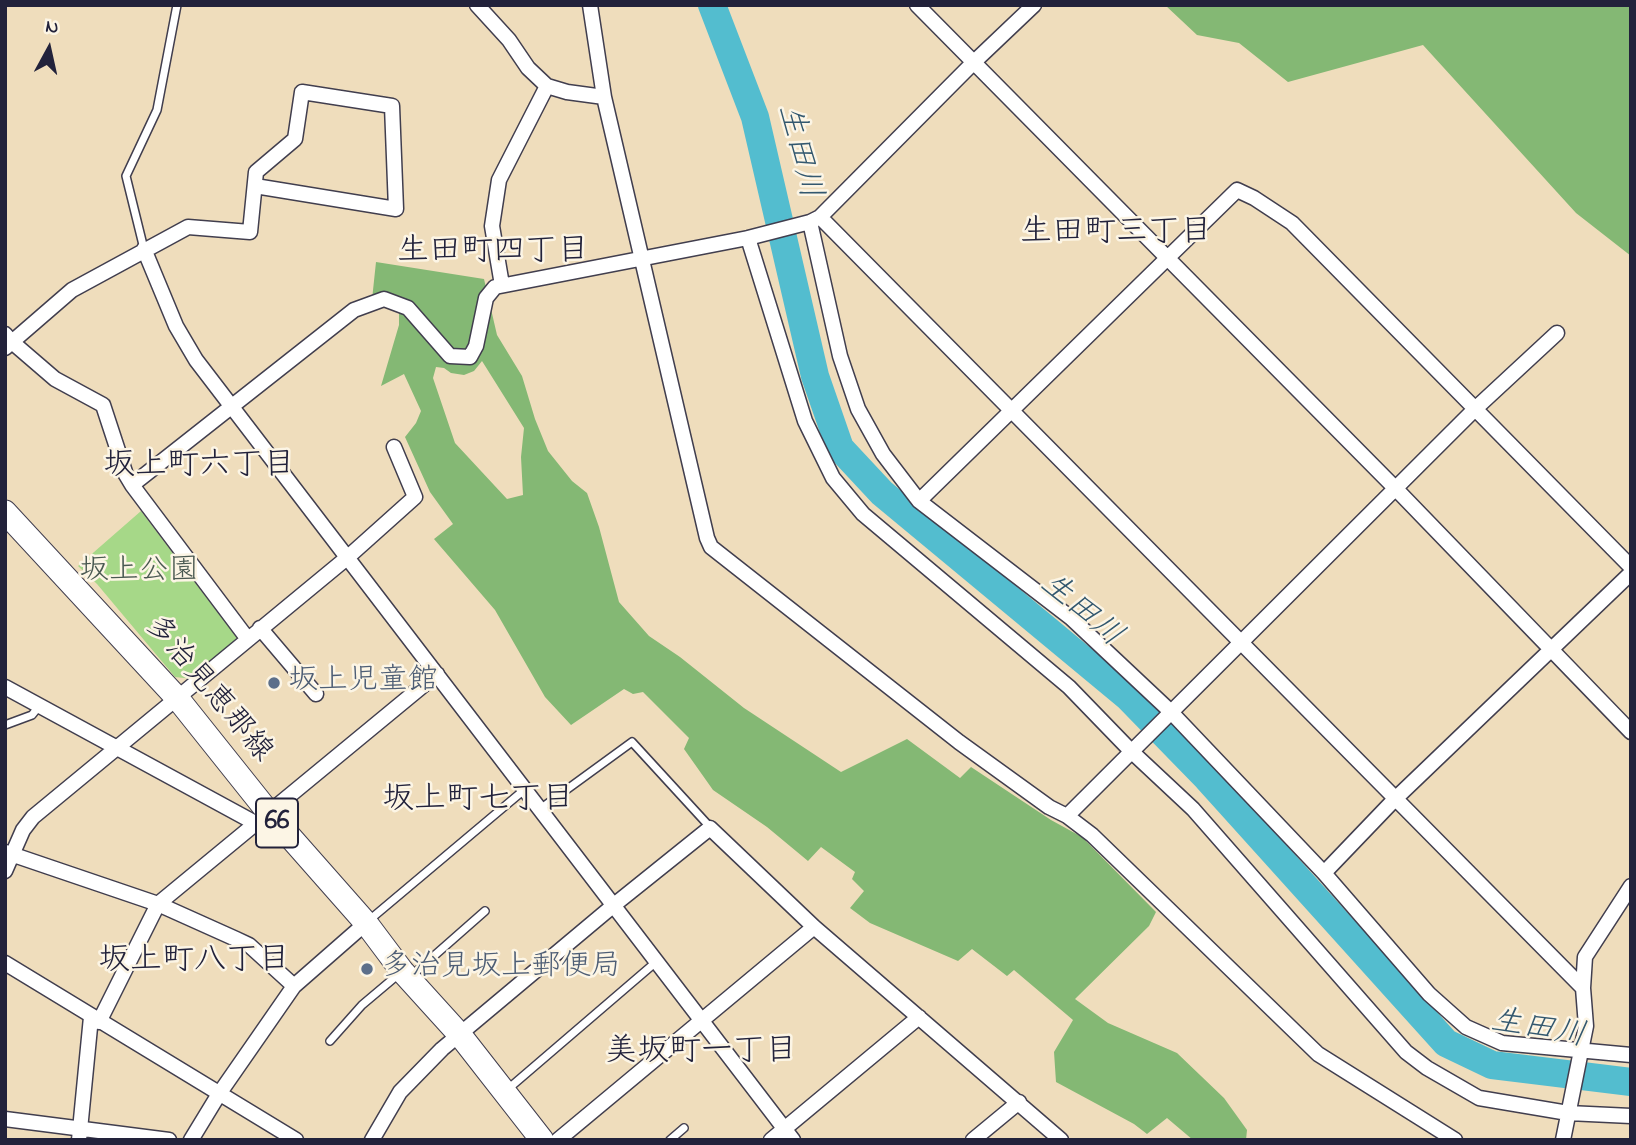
<!DOCTYPE html>
<meta charset="utf-8">
<style>
body{margin:0}
#map{position:relative;width:1636px;height:1145px;overflow:hidden;background:#efddbc;font-family:"Indie Flower",sans-serif}
canvas{display:block}
.frame{position:absolute;inset:0;border:7px solid #22223b;pointer-events:none}
.north{position:absolute;left:14px;top:14px;width:70px;height:70px;-webkit-text-stroke:5px #fcf5e5;paint-order:stroke;rotate:8deg;font-size:19px;font-weight:700;line-height:28px;text-align:center;color:#22223b}
.north::after{content:'';display:block;margin:auto;width:24px;height:32px;background:#22223b;clip-path:polygon(50% 0,100% 100%,50% 72%,0 100%)}
</style>
<div id="map">
<canvas width="1636" height="1145"></canvas>
<div class="frame"></div>
<div class="north">N</div>
</div>
<script>
const c = document.querySelector('canvas').getContext('2d');
c.lineJoin = 'round';
function fill(path, color) { c.fillStyle = color; c.fill(path, 'evenodd'); }
const shape = rows => new Path2D(rows.map(r => 'M' + r).join(''));
function strokePath(path, color, width, dash) { c.strokeStyle = color; c.lineWidth = width; c.lineCap = dash ? 'butt' : 'round'; c.setLineDash(dash || []); c.stroke(path); }
function drawText(font, color, halo, rows, align = 'center') {
  c.font = font + ' "Indie Flower","Klee One",sans-serif'; c.lineWidth = 5; c.setLineDash([]); c.textBaseline = 'middle'; c.strokeStyle = halo; c.fillStyle = color; for (const [text, x, y, turn = 0] of rows) {
    c.save(); c.translate(x, y); c.rotate((+turn || 0) * Math.PI / 180); c.textAlign = isNaN(turn) ? turn : align; if (halo) c.strokeText(text, 0, 0); c.fillText(text, 0, 0); c.restore();
  }
}
const green = shape([
 [141,511,237,638,193,679,175,677,97,584,78,566]
]);
const forest = shape([
 [1165,5,1631,5,1631,256,1576,213,1423,45,1288,82,1239,43,1197,35],
 [376,262,484,279,497,335,522,376,535,419,548,451,572,481,587,493,599,527,619,602,649,636,680,657,744,708,841,772,907,739,960,778,971,767,1051,820,1082,837,1156,912,1149,926,1075,999,1108,1023,1177,1053,1224,1098,1247,1130,1246,1140,1193,1140,1167,1118,1147,1134,1134,1124,1056,1082,1054,1052,1073,1020,1014,970,1007,976,972,949,958,961,870,923,850,908,864,891,852,879,855,872,821,847,808,861,767,827,713,790,684,749,689,738,643,692,633,694,624,689,571,725,545,697,495,610,434,539,453,524,430,492,405,437,416,423,421,411,404,374,381,386,399,325,399,309,383,307,371,309],
 [482,361,524,428,521,457,523,495,507,499,455,443,433,378,436,367,444,368,451,373,464,375,474,371]
]);
const river = shape([
 [712,5,755,117,815,376,840,448,882,493,1128,697,1207,778,1446,1043,1492,1065,1631,1082]
]);
const service = shape([
 [144,249,126,176,157,110,177,5],
 [5,725,32,715,40,705],
 [540,809,632,742,710,827],
 [367,922,524,790],
 [410,977,485,911],
 [330,1041,362,1005,400,973],
 [508,1089,656,962],
 [670,1140,684,1128]
]);
const minor = shape([
 [477,5,509,40,528,68,547,86,567,92,604,97],
 [590,5,604,97,707,538,711,547,959,742,1049,807,1067,816,1092,835,1318,1054,1455,1140],
 [917,5,1397,490,1631,732],
 [820,217,1583,988],
 [810,222,840,356,858,409,883,454,919,501,1071,618,1170,711,1324,873,1429,994,1466,1027,1502,1043,1631,1055],
 [748,238,805,421,833,478,863,514,1069,687,1131,751,1193,809,1406,1052,1427,1068,1479,1098,1568,1113,1631,1116],
 [144,249,176,326,196,360,793,1140],
 [502,285,492,226,499,180,547,86],
 [5,334,12,342,55,379,103,405,126,475,132,485,247,638],
 [5,348,72,290,188,227,250,232,256,172,295,139,302,92,392,106,396,209,255,186],
 [132,485,354,310,384,299,408,308,450,356,470,357,476,346,486,298,495,287,748,238,810,222,820,217,973,63,1034,5],
 [919,501,1237,190,1254,198,1292,223,1631,567],
 [260,628,316,694],
 [5,687,257,824],
 [1067,816,1475,409,1557,333],
 [5,852,158,904,236,939,249,945,294,986],
 [5,871,23,830,33,817,348,557,415,497,394,447],
 [1324,873,1394,800,1631,573],
 [5,963,296,1140],
 [99,1022,158,904,437,674],
 [5,1119,169,1140],
 [79,1140,91,1017],
 [191,1140,219,1094,294,986,366,923],
 [372,1140,400,1092,442,1049,614,905,710,828,814,927,1061,1140],
 [558,1140,814,927],
 [771,1140,919,1017],
 [973,1140,1019,1102],
 [1563,1140,1586,1026,1583,988,1585,957,1631,886]
]);
const primary = shape([
 [5,512,178,699,269,813,366,923,402,971,460,1035,542,1140]
]);
const markers = [
 [274,683,7,"#5c6f8a"],
 [367,969,7,"#5c6f8a"]
];
const shields = [
 [277,823,42]
];
const shieldNames = [
 ["66",277,823]
];
const parkNames = [
 ["坂上公園",139,573]
];
const serviceNames = [
 ["坂上児童館",288,683],
 ["多治見坂上郵便局",381,969]
];
const streetNames = [
 ["多治見恵那線",207,690,50]
];
const waterNames = [
 ["生田川",797,152,76],
 ["生田川",1080,612,40],
 ["生田川",1538,1031,10]
];
const neighbourhoodNames = [
 ["生田町三丁目",1116,235],
 ["生田町四丁目",493,254],
 ["坂上町六丁目",199,468],
 ["坂上町七丁目",478,802],
 ["坂上町八丁目",194,963],
 ["美坂町一丁目",701,1054]
];
fill(green, '#a6d888');
fill(forest, '#84b874');
strokePath(river, '#53bdcf', 28);
strokePath(service, '#413e4e', 10);
strokePath(minor, '#413e4e', 17);
strokePath(primary, '#413e4e', 25);
strokePath(service, '#fff', 7);
strokePath(minor, '#fff', 14);
strokePath(primary, '#fff', 23);
for (const [x, y, r, color] of markers) { const dot = new Path2D(); dot.arc(x, y, r, 0, 2 * Math.PI); c.fillStyle = color; c.fill(dot); strokePath(dot, '#fcf5e5', 2.5); }
for (const [x, y, w] of shields) { const box = new Path2D(); box.roundRect(x - w / 2, y - 24.5, w, 49, 5); c.fillStyle = '#fcf5e5'; c.fill(box); strokePath(box, '#22223b', 2); }
drawText('bold 28px', '#22223b', null, shieldNames);
drawText('30px', '#4a5952', '#fcf5e5', parkNames);
drawText('30px', '#4e5e75', '#fcf5e5', serviceNames, 'left');
drawText('30px', '#22223b', '#fcf5e5', streetNames);
drawText('italic 32px', '#33586f', '#fcf5e5', waterNames);
drawText('32px', '#22223b', '#fcf5e5', neighbourhoodNames);
</script>
